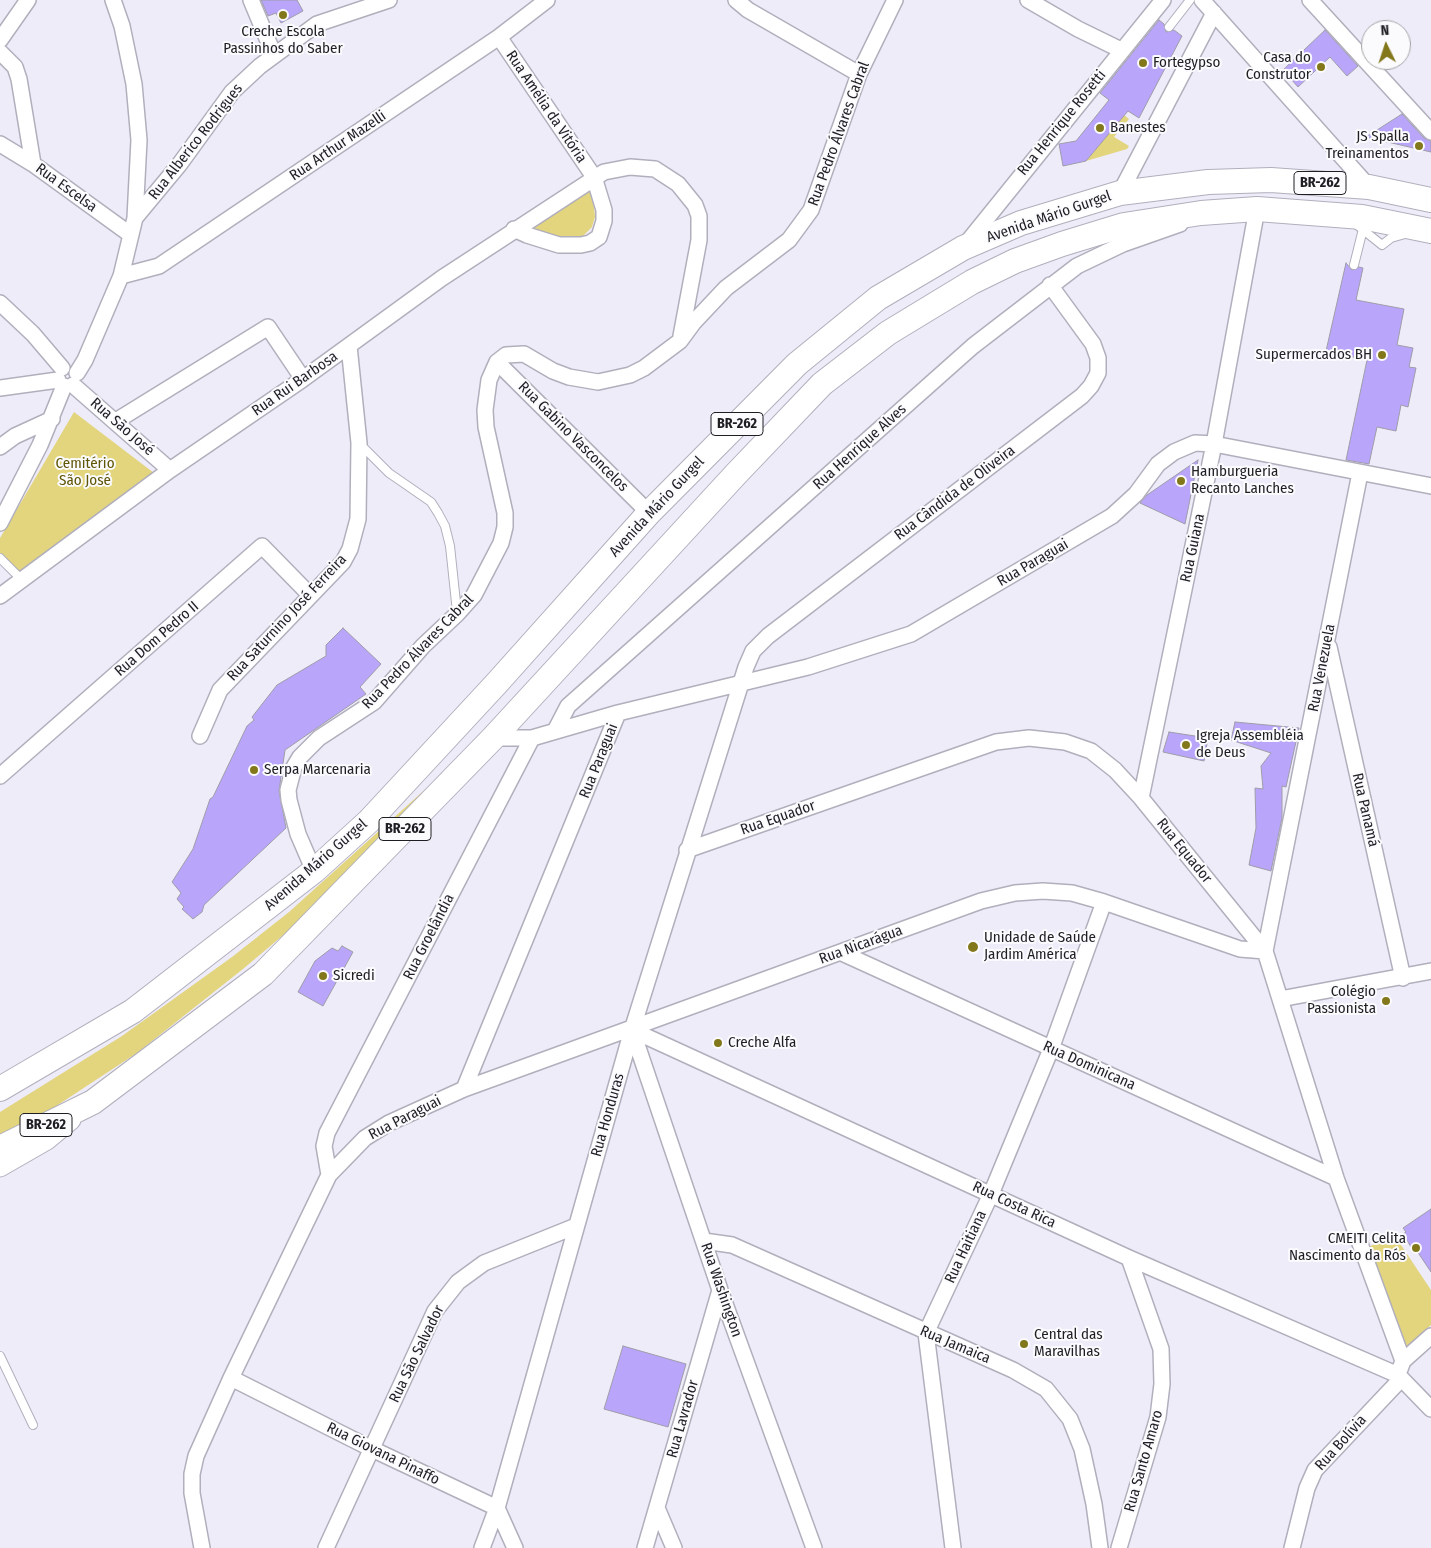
<!DOCTYPE html>
<meta charset="utf-8">
<style>
body{margin:0}
#map{position:relative;width:1431px;height:1548px;overflow:hidden;background:#efecfa;font-family:"Fira Sans Condensed",sans-serif}
canvas{display:block}
.north{position:absolute;left:1361px;top:20px;width:50px;height:50px;box-sizing:border-box;background:#fbfbfe;border:1px solid #a3a3a6;border-radius:50%;rotate:356deg;font-size:14px;font-weight:700;line-height:20px;text-align:center;color:#1f1e23}
.north::after{content:'';display:block;margin:auto;width:18px;height:22px;background:#83771b;clip-path:polygon(50% 0,100% 100%,50% 72%,0 100%)}
</style>
<div id="map">
<canvas width="1431" height="1548"></canvas>
<div class="north">N</div>
</div>
<script>
const c = document.querySelector('canvas').getContext('2d');
c.lineJoin = 'round';
function fill(path, color) { c.fillStyle = color; c.fill(path, 'evenodd'); }
const shape = rows => new Path2D(rows.map(r => 'M' + r).join(''));
function strokePath(path, color, width, dash) { c.strokeStyle = color; c.lineWidth = width; c.lineCap = dash ? 'butt' : 'round'; c.setLineDash(dash || []); c.stroke(path); }
function drawText(font, color, halo, rows, align = 'center') {
  c.font = font + ' "Fira Sans Condensed",sans-serif'; c.lineWidth = 4; c.setLineDash([]); c.textBaseline = 'middle'; c.strokeStyle = halo; c.fillStyle = color; for (const [text, x, y, turn = 0] of rows) {
    c.save(); c.translate(x, y); c.rotate((+turn || 0) * Math.PI / 180); c.textAlign = isNaN(turn) ? turn : align; if (halo) c.strokeText(text, 0, 0); c.fillText(text, 0, 0); c.restore();
  }
}
const green = shape([
 [1124,115,1129,119,1114,137,1129,146,1127,149,1086,161],
 [587,189,593,197,595,217,592,227,582,237,575,239,551,237,528,227],
 [74,412,154,473,18,573,0,553,0,538],
 [440,776,300,921,243,969,137,1053,38,1118,0,1140,0,1112,122,1036,232,957,289,912],
 [1393,1233,1431,1290,1431,1325,1406,1349,1369,1247]
]);
const building = shape([
 [261,0,297,0,303,11,281,23,276,13,268,16,261,0],
 [1159,20,1164,24,1166,32,1174,30,1182,36,1139,118,1128,111,1086,161,1063,166,1059,144,1076,141,1109,100,1100,93,1159,20],
 [1325,30,1358,66,1347,76,1330,57,1298,87,1283,70,1325,30],
 [1402,114,1424,138,1431,141,1431,152,1366,137,1402,114],
 [1346,263,1352,270,1359,267,1363,268,1356,300,1404,309,1397,345,1413,348,1409,367,1416,368,1408,407,1401,405,1396,431,1377,427,1369,464,1346,460,1367,360,1326,351,1346,263],
 [1198,460,1185,524,1140,503,1147,495,1198,460],
 [343,628,381,664,360,687,366,694,285,750,279,791,286,828,204,905,202,912,193,919,182,909,184,907,177,899,181,893,172,882,193,849,210,799,213,797,247,726,254,720,252,717,277,685,326,656,326,645,343,628],
 [1235,722,1299,728,1286,787,1282,786,1282,818,1271,871,1249,865,1256,828,1255,788,1263,789,1261,766,1271,753,1231,740,1235,722],
 [1169,732,1208,738,1204,761,1163,752,1169,732],
 [342,946,353,952,323,1006,298,992,315,961,332,948,338,951,342,946],
 [1431,1209,1431,1272,1413,1245,1411,1247,1403,1234,1406,1232,1403,1228,1431,1209],
 [623,1346,686,1364,668,1427,604,1409,623,1346]
]);
const service = shape([
 [1169,27,1190,0],
 [1357,225,1382,245,1391,238,1405,234],
 [1354,265,1363,229],
 [359,443,389,473,431,502,438,513,445,526,450,546,457,612],
 [0,558,21,579],
 [0,1356,33,1425]
]);
const minor = shape([
 [251,0,274,55],
 [736,0,748,10,859,74],
 [1028,0,1078,29,1121,50],
 [1202,0,1369,187],
 [1310,0,1431,132],
 [499,37,594,177,604,210,604,221,599,237,590,243,581,245,559,245,527,235,514,229],
 [0,40,28,0],
 [0,52,15,67,19,79,33,164],
 [0,144,33,164,131,235],
 [1120,193,1214,13],
 [135,218,179,165,232,92,260,66,317,24,389,0],
 [966,244,1163,0],
 [121,276,159,266,499,37,547,0],
 [0,303,33,334,62,368],
 [497,362,649,513],
 [77,373,85,360,121,276,135,218,139,140,134,84,122,26,113,0],
 [73,385,170,470],
 [0,388,58,380],
 [116,421,268,327,303,379],
 [0,447,15,436,52,419],
 [0,523,40,445,64,386],
 [0,596,170,470,303,379,442,278,604,172,630,167,655,169,678,184,695,205,699,216,699,240,681,336],
 [1329,647,1403,978],
 [555,731,568,706,973,346,1077,266,1123,244,1180,224],
 [200,736,220,690,343,562,350,549,358,519,359,443,349,346],
 [532,738,618,713,808,667,911,634,1112,516,1136,494,1158,464,1174,452,1195,443,1214,444,1431,486],
 [0,776,262,546,310,595],
 [1141,798,1214,444,1257,209],
 [687,850,996,742,1029,738,1065,742,1091,751,1115,770,1141,798,1265,951,1336,1178,1403,1361],
 [314,871,298,834,289,800,288,790,294,767,300,757,319,738,374,702,423,646,457,614,474,595,501,543,505,527,505,513,486,427,485,410,489,380,497,362,506,355,524,354,553,371,569,377,598,382,630,375,644,368,680,341,694,322,726,288,789,240,811,210,859,74,895,0],
 [1265,951,1360,473],
 [842,953,1336,1178],
 [1280,999,1431,971],
 [632,1030,1129,1258,1398,1375,1431,1409],
 [632,1030,720,1290,814,1548],
 [464,1089,618,713],
 [329,1175,324,1146,327,1133,532,738,493,738],
 [704,1241,732,1245,1013,1370,1046,1389,1070,1419,1082,1449,1094,1504,1100,1548],
 [1400,1369,1403,1361,1431,1336],
 [231,1378,372,1449,497,1508,515,1548],
 [657,1508,674,1548],
 [202,1548,192,1493,192,1474,196,1456,231,1378,329,1175,365,1138,389,1123,464,1089,981,901,1015,893,1043,891,1072,893,1104,902,1240,949,1265,951],
 [326,1548,435,1311,458,1282,484,1263,576,1226],
 [482,1548,497,1508,632,1030,746,667,753,651,768,636,1082,396,1091,386,1098,373,1098,358,1093,344,1050,285],
 [645,1548,720,1290],
 [953,1548,926,1333,991,1194,1051,1049,1104,902],
 [1119,1548,1158,1417,1162,1384,1161,1349,1129,1258],
 [1292,1548,1307,1488,1315,1470,1401,1379]
]);
const tertiary = shape([
 [0,1167,47,1140,71,1120]
]);
const primary = shape([
 [0,1089,133,1011,314,871,369,821,496,684,649,513,797,364,878,298,963,248,1021,223,1120,193,1208,182,1271,180,1369,187,1431,200],
 [0,1148,93,1102,263,974,493,738,736,474,822,384,888,333,972,282,1015,261,1062,244,1124,225,1201,213,1257,209,1362,217,1431,231]
]);
const markers = [
 [283,15,5,"#83771b"],
 [1143,63,5,"#83771b"],
 [1321,67,5,"#83771b"],
 [1100,128,5,"#83771b"],
 [1419,146,5,"#83771b"],
 [1382,355,5,"#83771b"],
 [1181,481,5,"#83771b"],
 [1186,745,5,"#83771b"],
 [254,770,5,"#83771b"],
 [973,947,6,"#83771b"],
 [323,976,5,"#83771b"],
 [1386,1001,5,"#83771b"],
 [718,1043,5,"#83771b"],
 [1416,1248,5,"#83771b"],
 [1024,1344,5,"#83771b"]
];
const shields = [
 [1320,183,52],
 [737,424,52],
 [405,829,52],
 [46,1125,52]
];
const shieldNames = [
 ["BR-262",1320,183],
 ["BR-262",737,424],
 ["BR-262",405,829],
 ["BR-262",46,1125]
];
const poiNames = [
 ["Creche Escola",283,32,"center"],
 ["Passinhos do Saber",283,49,"center"],
 ["Casa do",1311,58,"right"],
 ["Construtor",1311,75,"right"],
 ["Fortegypso",1153,63],
 ["Banestes",1110,128],
 ["JS Spalla",1409,137,"right"],
 ["Treinamentos",1409,154,"right"],
 ["Supermercados BH",1372,355,"right"],
 ["Hamburgueria",1191,472],
 ["Recanto Lanches",1191,489],
 ["Igreja Assembléia",1196,736],
 ["de Deus",1196,753],
 ["Serpa Marcenaria",264,770],
 ["Unidade de Saúde",984,938],
 ["Jardim América",984,955],
 ["Sicredi",333,976],
 ["Colégio",1376,992,"right"],
 ["Passionista",1376,1009,"right"],
 ["Creche Alfa",728,1043],
 ["CMEITI Celita",1406,1239,"right"],
 ["Nascimento da Rós",1406,1256,"right"],
 ["Central das",1034,1335],
 ["Maravilhas",1034,1352]
];
const streetNames = [
 ["Rua Amélia da Vitória",546,107,56],
 ["Rua Henrique Rosetti",1062,123,-51],
 ["Rua Pedro Álvares Cabral",839,134,-70],
 ["Rua Alberico Rodrigues",196,142,-52],
 ["Rua Arthur Mazelli",338,146,-34],
 ["Rua Escelsa",66,188,36],
 ["Avenida Mário Gurgel",1049,217,-19],
 ["Rua Rui Barbosa",295,384,-35],
 ["Rua São José",122,427,41],
 ["Rua Gabino Vasconcelos",573,437,45],
 ["Rua Henrique Alves",860,447,-42],
 ["Rua Cândida de Oliveira",955,493,-37],
 ["Avenida Mário Gurgel",657,507,-47],
 ["Rua Guiana",1193,548,-78],
 ["Rua Paraguai",1033,563,-30],
 ["Rua Saturnino José Ferreira",287,618,-47],
 ["Rua Dom Pedro II",157,639,-41],
 ["Rua Pedro Álvares Cabral",418,652,-46],
 ["Rua Venezuela",1322,668,-79],
 ["Rua Paraguai",599,761,-68],
 ["Rua Panamá",1365,810,77],
 ["Rua Equador",778,818,-19],
 ["Rua Equador",1184,851,51],
 ["Avenida Mário Gurgel",316,865,-41],
 ["Rua Groelândia",429,937,-63],
 ["Rua Nicarágua",861,945,-20],
 ["Rua Dominicana",1089,1066,24],
 ["Rua Honduras",608,1115,-74],
 ["Rua Paraguai",405,1118,-27],
 ["Rua Costa Rica",1014,1205,25],
 ["Rua Haitiana",966,1247,-65],
 ["Rua Washington",721,1290,71],
 ["Rua Jamaica",955,1345,23],
 ["Rua São Salvador",417,1354,-64],
 ["Rua Lavrador",683,1419,-74],
 ["Rua Bolívia",1341,1443,-48],
 ["Rua Giovana Pinaffo",383,1454,26],
 ["Rua Santo Amaro",1144,1461,-74]
];
const parkNames = [
 ["Cemitério",85,464],
 ["São José",85,481]
];
fill(green, '#e2d57d');
fill(building, '#b9a5fa');
strokePath(building, '#9e9ca9', 1);
strokePath(service, '#b1afbc', 10);
strokePath(minor, '#b1afbc', 18);
strokePath(tertiary, '#b1afbc', 21);
strokePath(primary, '#b1afbc', 26);
strokePath(service, '#fff', 8);
strokePath(minor, '#fff', 15);
strokePath(tertiary, '#fff', 19);
strokePath(primary, '#fff', 24);
for (const [x, y, r, color] of markers) { const dot = new Path2D(); dot.arc(x, y, r, 0, 2 * Math.PI); c.fillStyle = color; c.fill(dot); strokePath(dot, '#fbfbfe', 2); }
for (const [x, y, w] of shields) { const box = new Path2D(); box.roundRect(x - w / 2, y - 11.5, w, 23, 4); c.fillStyle = '#fbfbfe'; c.fill(box); strokePath(box, '#1f1e23', 1); }
drawText('bold 14px', '#1f1e23', null, shieldNames);
drawText('15px', '#1f1e23', '#fbfbfe', poiNames, 'left');
drawText('15px', '#1f1e23', '#fbfbfe', streetNames);
drawText('15px', '#605607', '#fbfbfe', parkNames);
</script>
